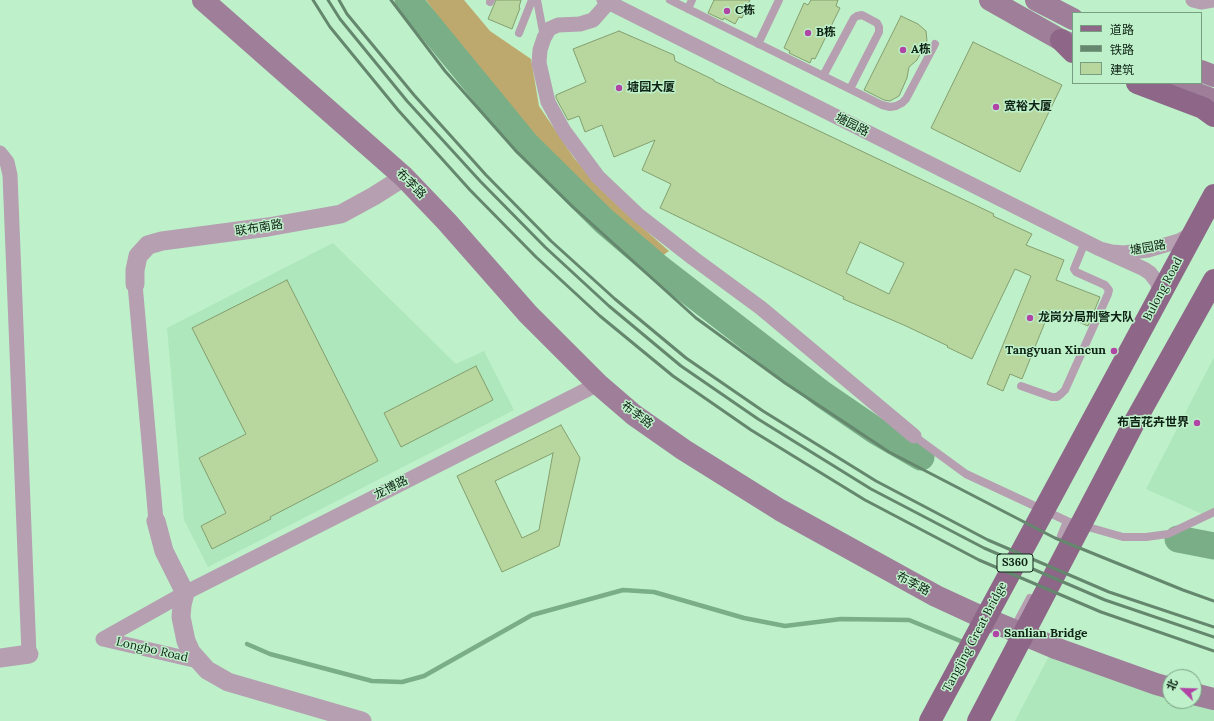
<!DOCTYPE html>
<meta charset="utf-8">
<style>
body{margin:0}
#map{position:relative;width:1214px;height:721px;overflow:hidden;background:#bef1ca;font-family:Lora,"Noto Sans SC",serif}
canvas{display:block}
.legend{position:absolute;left:1072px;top:12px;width:130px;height:72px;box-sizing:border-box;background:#bef1ca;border:1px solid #789e81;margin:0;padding:5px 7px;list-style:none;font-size:12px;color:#0e2214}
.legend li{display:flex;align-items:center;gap:8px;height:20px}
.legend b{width:20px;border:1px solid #789e81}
.north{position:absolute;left:1162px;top:669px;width:40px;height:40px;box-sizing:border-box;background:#bef1ca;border:1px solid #789e81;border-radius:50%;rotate:293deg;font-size:11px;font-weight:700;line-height:16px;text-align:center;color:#0e2214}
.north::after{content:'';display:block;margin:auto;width:14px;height:18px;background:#b045a5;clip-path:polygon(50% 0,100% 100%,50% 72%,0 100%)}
</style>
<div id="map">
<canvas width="1214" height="721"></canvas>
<ul class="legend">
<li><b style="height:5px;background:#8d6688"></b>道路</li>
<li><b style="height:5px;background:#64876d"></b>铁路</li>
<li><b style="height:11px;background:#b8d79f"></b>建筑</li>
</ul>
<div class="north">北</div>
</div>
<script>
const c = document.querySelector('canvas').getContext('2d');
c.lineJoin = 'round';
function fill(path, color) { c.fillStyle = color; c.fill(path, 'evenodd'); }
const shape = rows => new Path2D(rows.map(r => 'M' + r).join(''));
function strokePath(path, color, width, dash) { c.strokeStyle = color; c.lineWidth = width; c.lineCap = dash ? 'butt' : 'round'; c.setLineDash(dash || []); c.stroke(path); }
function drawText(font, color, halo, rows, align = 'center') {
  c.font = font + ' Lora,"Noto Sans SC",serif'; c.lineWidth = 3; c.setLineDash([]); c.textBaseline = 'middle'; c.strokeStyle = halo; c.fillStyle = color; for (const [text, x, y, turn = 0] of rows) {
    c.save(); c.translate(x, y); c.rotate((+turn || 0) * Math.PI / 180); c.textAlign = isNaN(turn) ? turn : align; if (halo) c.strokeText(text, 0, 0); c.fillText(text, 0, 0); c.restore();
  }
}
const built = shape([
 [333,243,456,364,484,351,514,410,208,567,184,520,167,328],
 [1214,357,1214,514,1202,514,1146,489],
 [1049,656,1170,695,1170,701,1188,701,1214,709,1214,721,1015,721]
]);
const forest = shape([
 [426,0,464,0,490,31,531,59,539,106,574,158,618,206,669,251,658,259,547,149,461,48]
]);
const stream = shape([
 [247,644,270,654,372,681,402,682,424,676,532,615,623,590,654,592,744,618,785,626,841,619,909,620,963,642]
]);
const river = shape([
 [408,0,526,144,604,221,659,268,822,394,876,431,921,457],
 [1178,539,1214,546]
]);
const building = shape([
 [496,0,521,0,519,7,520,8,512,29,488,19,496,0],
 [714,0,750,0,742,18,739,17,735,24,724,18,723,20,708,13,714,0],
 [811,0,838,0,836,6,840,8,815,59,812,58,810,63,789,53,790,51,784,48,804,3,808,5,811,0],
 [901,16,918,24,926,31,927,41,917,60,909,67,907,78,899,96,890,101,884,100,864,90,901,16],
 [619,31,674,55,675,61,714,80,714,81,994,214,993,216,1032,234,1026,245,1064,260,1056,280,1100,297,1088,326,1050,310,1022,379,1010,374,1003,391,987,384,1031,276,1015,269,972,359,947,347,948,346,906,326,843,299,844,297,660,208,671,184,642,170,655,140,614,157,602,125,585,132,579,116,568,120,556,98,556,95,586,82,573,49,619,31],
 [860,242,904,263,889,294,846,273,860,242],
 [973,42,1062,85,1020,172,931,128,973,42],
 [287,280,378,461,270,517,271,519,212,549,201,526,226,513,199,458,246,434,192,328,287,280],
 [476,366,493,400,401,447,384,413,476,366],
 [561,425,580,458,559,546,502,572,457,476,561,425],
 [553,453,539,530,522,538,495,481,553,453]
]);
const service = shape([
 [537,0,544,37],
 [670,0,882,105,890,107,896,106,902,103,906,99,935,44],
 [490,2,491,0],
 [688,9,692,0],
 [519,33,532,0],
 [758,44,779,0],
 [823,76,854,18,857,16,862,15,877,23,879,27,879,32,850,89],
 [1021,386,1052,397,1057,397,1061,394,1065,390,1108,294,1109,290,1105,285,1076,272,1074,269,1085,242],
 [914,436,966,474,1067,521,1123,537,1146,537,1168,534,1214,512],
 [1061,536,1067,521],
 [1013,630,1030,598]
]);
const minor = shape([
 [604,0,1100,249],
 [1193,0,1201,2,1213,0],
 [608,3,593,20,580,24,558,25,549,29,544,38,540,50,539,63,548,102,564,131,598,177,638,215,693,258,761,308,914,436],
 [0,153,7,162,10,175,29,654],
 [135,284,156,521],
 [1161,292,1157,282,1150,273,1144,269,1100,249,1112,252,1124,253,1148,250,1179,241,1193,233],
 [103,639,185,593,598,384],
 [103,639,198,661]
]);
const tertiary = shape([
 [135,284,135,270,138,256,148,245,162,241,268,227,341,214,374,196,404,177],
 [156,521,164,551,185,593,182,605,181,617,186,641,191,652,207,670,228,682,362,721],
 [0,658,29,654]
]);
const secondary = shape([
 [203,0,404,177,447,222,528,314,598,384,634,415,684,450,780,510,936,596,975,614,1058,649,1156,684,1170,688],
 [990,0,1061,40,1073,45],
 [1036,0,1073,19],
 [1201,71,1214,76],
 [1169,83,1214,100],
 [1194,694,1214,699]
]);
const primary = shape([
 [1061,40,1073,52],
 [1137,83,1203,108,1214,116],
 [930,721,1214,195],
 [978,721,1134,423,1214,280]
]);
const rail = shape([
 [313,0,330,27,398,110,470,190,536,257,600,316,673,376,751,430,865,500,979,560,1101,612,1214,651],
 [328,0,340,19,407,101,480,181,545,247,609,306,681,366,758,419,871,489,984,548,1105,600,1214,637],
 [339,0,347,14,414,95,486,175,551,241,615,299,686,358,763,411,876,481,988,540,1109,592,1214,627],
 [391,0,445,71,516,151,573,207,696,318,785,383,889,452,1055,538,1183,590,1214,601]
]);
const markers = [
 [727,11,4,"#b045a5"],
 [808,33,4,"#b045a5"],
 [903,50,4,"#b045a5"],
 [619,88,4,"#b045a5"],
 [996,107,4,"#b045a5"],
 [1030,318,4,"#b045a5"],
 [1114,351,4,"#b045a5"],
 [1197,423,4,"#b045a5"],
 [996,634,4,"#b045a5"]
];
const shields = [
 [1015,563,36]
];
const shieldNames = [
 ["S360",1015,563]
];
const poiNames = [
 ["C栋",735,11],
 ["B栋",816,33],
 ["A栋",911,50],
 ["塘园大厦",627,88],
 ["宽裕大厦",1004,107],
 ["龙岗分局刑警大队",1038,318],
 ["Tangyuan Xincun",1106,351,"right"],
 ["布吉花卉世界",1189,423,"right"],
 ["Sanlian Bridge",1004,634]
];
const streetNames = [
 ["塘园路",852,125,27],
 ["布李路",411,184,45],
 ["联布南路",259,228,-9],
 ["塘园路",1148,248,-10],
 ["Bulong Road",1163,289,-62],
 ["布李路",637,415,37],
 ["龙博路",391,488,-27],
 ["布李路",913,584,28],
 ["Tangjing Great Bridge",975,637,-62],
 ["Longbo Road",152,650,13]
];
fill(built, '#aee7bb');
fill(forest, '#bda96e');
strokePath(stream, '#79ae86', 4.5);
strokePath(river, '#79ae86', 27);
fill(building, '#b8d79f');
strokePath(building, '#849e6e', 1);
strokePath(service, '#b59fb1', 8);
strokePath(minor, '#b59fb1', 15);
strokePath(tertiary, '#b59fb1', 19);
strokePath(secondary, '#9e7e99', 22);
strokePath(primary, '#8d6688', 22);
strokePath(rail, '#64876d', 3);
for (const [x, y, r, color] of markers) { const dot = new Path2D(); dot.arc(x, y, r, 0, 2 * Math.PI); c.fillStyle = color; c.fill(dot); strokePath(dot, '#bef1ca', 1.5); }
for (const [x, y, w] of shields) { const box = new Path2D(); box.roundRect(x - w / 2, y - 9, w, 18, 3); c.fillStyle = '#bef1ca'; c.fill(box); strokePath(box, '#0e2214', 1); }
drawText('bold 11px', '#0e2214', null, shieldNames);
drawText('bold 12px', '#0e2214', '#bef1ca', poiNames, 'left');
drawText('12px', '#0e2214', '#bef1ca', streetNames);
</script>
